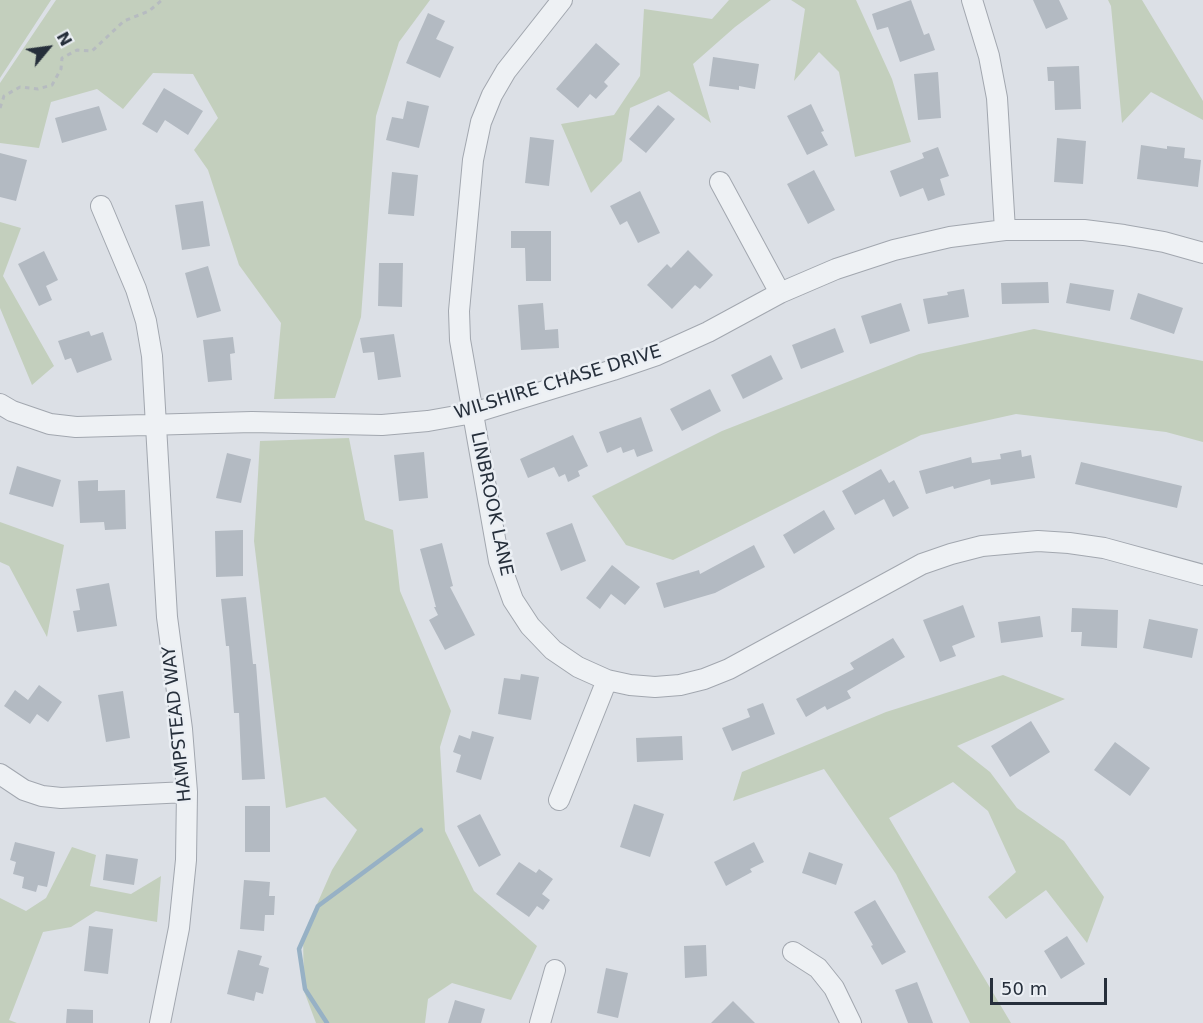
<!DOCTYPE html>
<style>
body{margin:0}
#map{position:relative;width:1203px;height:1023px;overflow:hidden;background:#dce0e6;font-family:"DejaVu Sans",sans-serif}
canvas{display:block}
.north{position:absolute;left:18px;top:18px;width:60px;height:60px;-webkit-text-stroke:4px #ebeff4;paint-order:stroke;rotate:61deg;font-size:16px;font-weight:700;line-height:24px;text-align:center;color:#262f3b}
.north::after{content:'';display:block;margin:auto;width:21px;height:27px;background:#262f3b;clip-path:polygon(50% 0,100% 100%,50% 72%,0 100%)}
.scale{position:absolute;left:990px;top:978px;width:117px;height:27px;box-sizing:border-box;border:3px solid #262f3b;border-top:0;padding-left:8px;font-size:18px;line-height:21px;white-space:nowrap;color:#262f3b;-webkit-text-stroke:4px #ebeff4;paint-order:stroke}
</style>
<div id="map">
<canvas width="1203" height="1023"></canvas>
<div class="north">N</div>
<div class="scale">50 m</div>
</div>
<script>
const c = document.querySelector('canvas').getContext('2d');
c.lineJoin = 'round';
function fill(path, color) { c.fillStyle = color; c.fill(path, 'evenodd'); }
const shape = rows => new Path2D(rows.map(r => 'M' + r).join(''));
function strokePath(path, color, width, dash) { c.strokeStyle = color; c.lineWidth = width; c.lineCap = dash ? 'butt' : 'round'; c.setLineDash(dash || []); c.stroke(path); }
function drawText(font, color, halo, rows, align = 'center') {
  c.font = font + ' "DejaVu Sans",sans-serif'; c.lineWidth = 5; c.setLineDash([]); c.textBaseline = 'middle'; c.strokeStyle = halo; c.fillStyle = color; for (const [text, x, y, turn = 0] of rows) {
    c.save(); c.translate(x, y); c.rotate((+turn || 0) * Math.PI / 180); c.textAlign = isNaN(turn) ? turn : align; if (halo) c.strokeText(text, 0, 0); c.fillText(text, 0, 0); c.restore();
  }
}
const green = shape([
 [0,0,51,0,0,78],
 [56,0,430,0,399,42,376,116,361,317,335,398,274,399,281,323,239,265,208,170,194,150,218,118,193,74,153,73,123,109,97,89,51,102,39,148,0,143,0,83],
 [729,0,771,0,735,27,693,64,711,123,669,91,630,108,622,161,591,193,561,124,614,115,640,76,644,9,712,19],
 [791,0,856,0,892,79,911,142,855,157,839,72,819,52,794,81,805,9],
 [1108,0,1142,0,1203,101,1203,120,1151,92,1122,123,1111,6],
 [0,222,21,228,3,276,54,366,32,385,0,308],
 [1034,329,1203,361,1203,442,1166,432,1016,414,921,435,673,560,626,545,592,496,722,431,919,354],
 [349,438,365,520,393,530,400,591,451,711,440,747,445,831,474,891,537,946,511,1000,452,983,428,999,425,1023,316,1023,304,991,303,936,332,870,357,830,325,797,286,808,254,541,260,441],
 [0,522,64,545,47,637,9,566,0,562],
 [1003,675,1065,699,957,746,990,772,1017,808,1064,841,1104,897,1087,943,1046,890,1006,919,988,897,1016,872,988,811,953,782,889,818,1011,1023,970,1023,896,874,824,769,733,801,742,772,886,712],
 [72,847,96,855,90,886,131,894,161,876,157,922,96,911,71,927,43,932,9,1020,17,1023,0,1023,0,898,26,911,46,898]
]);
const stream = shape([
 [327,1023,305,989,299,949,318,906,421,830]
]);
const building = shape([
 [911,0,924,35,929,33,935,50,900,62,888,27,877,30,872,14],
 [1033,0,1059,0,1068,19,1046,29],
 [428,13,445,21,436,39,454,47,440,78,406,63],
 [596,43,620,64,604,82,608,86,596,99,590,94,578,108,556,89],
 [713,57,759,64,755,89,739,86,739,90,709,86],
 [1079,66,1081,109,1055,110,1054,81,1048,81,1047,67],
 [938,72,941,118,918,120,914,74],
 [164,88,203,111,188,135,165,120,157,133,142,124],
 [407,101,429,106,419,148,386,140,392,117,403,119],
 [811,104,824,131,821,132,828,145,807,155,787,116],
 [658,105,675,119,646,153,629,139],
 [99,106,107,130,62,143,55,118],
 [530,137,554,140,549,186,525,183],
 [1057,138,1086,141,1083,184,1054,182],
 [1141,145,1167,149,1167,146,1185,148,1184,158,1201,160,1198,187,1137,179],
 [938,147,949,176,940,179,945,195,928,201,923,188,900,197,890,171,924,158,922,153],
 [0,153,27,160,16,201,0,197],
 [814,170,835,210,808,224,787,184],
 [392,172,418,175,414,216,388,214],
 [640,191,660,233,638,243,627,221,620,225,610,206],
 [203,201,210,246,182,250,175,205],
 [511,231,551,231,551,281,526,281,525,248,511,248],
 [688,250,713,275,700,289,695,285,672,309,647,285,667,264,671,268],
 [44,251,58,280,46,286,52,300,39,306,18,264],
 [379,263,403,263,402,307,378,306],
 [208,266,221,311,197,318,185,273],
 [1048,282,1049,303,1002,304,1001,283],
 [1070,283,1114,290,1110,311,1066,303],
 [964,289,969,317,928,324,923,299,948,295,947,292],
 [1138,293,1183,308,1174,334,1130,319],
 [543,303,545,330,558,329,559,348,521,350,518,305],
 [901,303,910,331,870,344,861,316],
 [835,328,844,352,801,369,792,345],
 [89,331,91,336,103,332,112,360,77,373,71,358,65,360,58,341],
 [394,334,401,377,378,380,374,352,363,353,360,338],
 [233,337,235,353,230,354,232,380,208,382,203,340],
 [771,355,783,379,743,399,731,375],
 [710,389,721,411,682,431,670,409],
 [641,417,653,451,637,457,634,449,623,453,621,447,607,453,599,432],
 [573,435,588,466,578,471,580,476,568,482,565,474,559,477,554,467,528,478,520,459],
 [1021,450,1022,457,1031,455,1035,478,991,485,990,479,954,489,953,486,926,494,919,471,971,457,972,463,1001,459,1000,454],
 [424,452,428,498,399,501,394,455],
 [227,453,251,459,241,503,216,498],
 [1081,462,1182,486,1177,508,1075,484],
 [17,466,61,480,53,507,9,494],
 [881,469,889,483,894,480,909,508,893,517,884,499,855,515,842,491],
 [98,480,98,491,125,490,126,529,105,530,104,522,80,523,78,481],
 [824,510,835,529,794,554,783,535],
 [572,523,586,561,561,571,546,533],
 [243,530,243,576,216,577,215,531],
 [442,543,453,586,450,587,475,635,445,650,429,620,438,615,434,607,436,607,420,549],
 [754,545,765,567,715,593,664,608,656,583,699,570,700,574],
 [612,565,640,587,625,605,611,594,600,609,586,598],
 [109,583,117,626,77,632,73,611,80,610,76,589],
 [246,597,253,664,256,664,265,779,242,780,239,713,234,713,229,646,226,646,221,599],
 [963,605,975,637,952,646,956,656,940,662,923,620],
 [1072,608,1118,610,1117,648,1081,646,1082,632,1071,632],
 [1040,616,1043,637,1001,643,998,622],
 [1149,619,1198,629,1192,658,1143,648],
 [893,638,905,657,847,691,851,698,827,710,825,706,806,717,796,699,854,669,850,663],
 [521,674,539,677,531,720,498,714,504,678,520,680],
 [39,685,62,702,48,722,37,714,30,724,4,706,15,690,28,700],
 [123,691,130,738,106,742,98,695],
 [763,703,775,734,732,751,722,728,750,717,747,709],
 [1031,721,1050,752,1010,777,991,746],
 [472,731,494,737,481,780,456,772,461,755,453,752,459,735,470,739],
 [682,736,683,760,637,762,636,738],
 [1115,742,1150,768,1130,796,1094,770],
 [634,804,664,814,650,857,620,847],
 [245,806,270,806,270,852,245,852],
 [480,814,501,855,479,867,457,826],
 [15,842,55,852,47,887,38,885,36,892,22,888,24,877,13,874,16,862,10,860],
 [754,842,764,862,750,869,752,872,726,886,714,862],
 [809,852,843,864,836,885,802,873],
 [106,854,138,859,134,885,103,880],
 [519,862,536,873,539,869,553,879,542,894,550,900,543,910,537,906,529,917,496,894],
 [244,880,270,882,269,896,275,896,274,915,265,915,264,931,240,929],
 [875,900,906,952,882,965,871,946,873,945,854,912],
 [89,926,113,929,108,974,84,971],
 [1067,936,1085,964,1061,979,1044,951],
 [706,945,707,976,685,978,684,946],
 [238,950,262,956,259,965,269,968,263,994,256,992,254,1001,227,994],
 [606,968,628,973,618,1018,597,1013],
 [917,982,933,1023,908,1023,895,990],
 [455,1000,485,1009,481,1023,448,1023],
 [733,1001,755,1023,711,1023],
 [67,1009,93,1010,93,1023,66,1023]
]);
const path = shape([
 [0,108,4,96,20,87,38,89,52,85,61,69,62,58,77,50,92,51,124,21,149,11,162,0]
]);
const minor = shape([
 [562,0,506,71,492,95,481,122,473,160,459,311,460,340,499,561,513,600,530,626,553,650,578,667,607,680,630,685,655,687,680,685,704,679,729,669,922,564,951,554,982,546,1038,541,1069,543,1104,548,1203,575],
 [972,0,989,56,997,98,1005,230],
 [720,182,780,293],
 [101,206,136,289,146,321,152,356,167,617,182,729,187,792,186,860,179,928,160,1023],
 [0,404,12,411,50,424,76,427,252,422,382,425,428,421,473,413,613,370,657,355,708,332,780,293,836,269,894,250,950,237,1005,230,1084,230,1124,235,1164,242,1203,253],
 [0,774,24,790,42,796,61,798,187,792],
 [559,800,607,680],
 [793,952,818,968,834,988,851,1023],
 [540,1023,555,970]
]);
const streetNames = [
 ["WILSHIRE CHASE DRIVE",558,383,-17],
 ["LINBROOK LANE",491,504,78],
 ["HAMPSTEAD WAY",178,724,-96]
];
fill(green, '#c3cfbd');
strokePath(stream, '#97b1c5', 4.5);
fill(building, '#b3bac2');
strokePath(minor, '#a2a7af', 22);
strokePath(path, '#b6bbc0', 3, [4.5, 4.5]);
strokePath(minor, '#eef1f4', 20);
drawText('18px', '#262f3b', '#ebeff4', streetNames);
</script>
